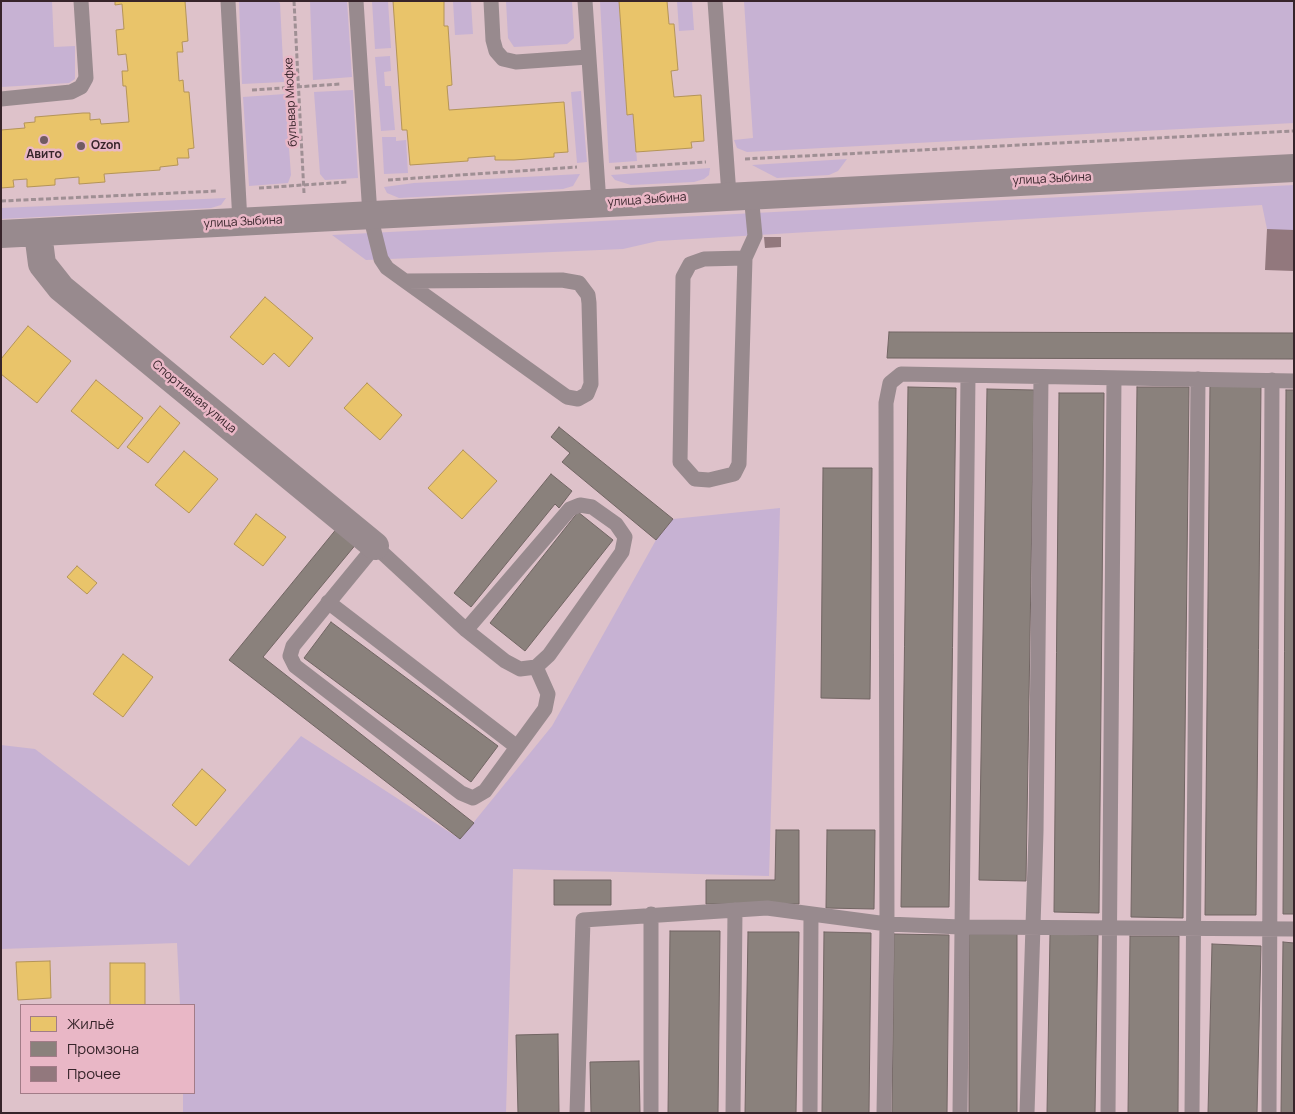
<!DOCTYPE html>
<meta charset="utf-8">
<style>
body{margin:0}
#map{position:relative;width:1295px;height:1114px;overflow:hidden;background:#dec2ca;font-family:Manrope,sans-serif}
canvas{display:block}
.frame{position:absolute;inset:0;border:2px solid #37242a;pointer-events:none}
.legend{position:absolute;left:20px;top:1004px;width:175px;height:90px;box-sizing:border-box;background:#e9b7c6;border:1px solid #a27c88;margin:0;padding:6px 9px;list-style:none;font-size:15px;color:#37242a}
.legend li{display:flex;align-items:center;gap:10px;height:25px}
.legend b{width:25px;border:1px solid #a27c88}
</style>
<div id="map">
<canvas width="1295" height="1114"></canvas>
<div class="frame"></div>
<ul class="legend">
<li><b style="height:14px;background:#e9c46a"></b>Жильё</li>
<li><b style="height:14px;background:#8a817c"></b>Промзона</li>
<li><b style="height:14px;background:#92787d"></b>Прочее</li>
</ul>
</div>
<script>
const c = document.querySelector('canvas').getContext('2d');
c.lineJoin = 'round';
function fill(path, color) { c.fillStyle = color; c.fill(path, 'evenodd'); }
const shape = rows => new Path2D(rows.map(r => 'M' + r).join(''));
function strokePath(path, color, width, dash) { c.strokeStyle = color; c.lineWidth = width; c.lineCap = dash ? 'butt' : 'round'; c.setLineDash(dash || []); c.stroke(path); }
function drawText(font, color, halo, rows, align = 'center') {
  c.font = font + ' Manrope,sans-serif'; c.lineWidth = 5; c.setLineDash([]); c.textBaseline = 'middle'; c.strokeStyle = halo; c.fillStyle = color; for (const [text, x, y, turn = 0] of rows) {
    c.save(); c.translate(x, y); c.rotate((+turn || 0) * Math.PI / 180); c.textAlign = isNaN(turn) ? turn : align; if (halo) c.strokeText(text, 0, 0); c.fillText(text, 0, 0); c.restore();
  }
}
const green = shape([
 [1,1,52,1,54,47,75,46,75,79,69,83,1,87],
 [239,1,277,1,280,3,284,82,242,84],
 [310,1,347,1,352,77,313,80],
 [372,1,388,1,391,48,375,49],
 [453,1,471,1,473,34,455,35],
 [506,1,572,1,574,38,567,44,514,47,508,38],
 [600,1,619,1,627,115,633,114,637,161,609,163],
 [677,1,692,1,694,30,679,31],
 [744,1,1294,1,1294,123,747,152,737,148,734,140,753,138],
 [390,56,391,71,384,72,385,86,391,86,395,130,381,131,375,57],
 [353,90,358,178,325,180,320,174,314,92],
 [581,91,587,162,577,163,571,92],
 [285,94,291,175,288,183,249,186,243,97],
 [382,137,396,137,396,141,406,140,408,173,384,174],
 [847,159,838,171,829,175,777,178,752,165],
 [710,168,709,175,704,179,694,182,631,185,615,180,611,175],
 [580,174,573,186,563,189,399,198,387,193,384,187,414,183],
 [1294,185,1294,271,1267,229,1262,205,658,241,623,249,366,260,332,235],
 [226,198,221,205,211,208,1,219,1,208],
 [780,508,769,876,513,869,506,1113,183,1113,183,1093,194,1093,194,1005,180,1005,177,943,1,949,1,745,35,749,189,866,301,736,460,839,552,726,656,540,673,519]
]);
const homes = shape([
 [115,1,185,1,188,41,182,42,183,52,177,52,179,81,183,80,184,92,189,92,194,148,188,149,189,158,177,158,178,165,160,167,160,170,104,174,105,182,79,184,79,177,55,179,55,185,27,187,27,179,13,180,14,187,1,188,1,130,25,128,24,123,35,122,35,117,83,113,90,113,90,120,100,119,101,124,129,122,126,86,123,86,122,71,128,71,126,54,118,55,116,30,124,29,122,4,115,5,115,1],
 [393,1,444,1,444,26,448,26,452,85,447,86,449,110,564,102,568,152,554,153,554,157,514,160,495,160,495,156,468,158,468,161,410,165,407,130,402,130,393,1],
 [619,1,667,1,669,24,674,24,678,70,671,71,674,97,701,95,704,141,691,142,692,148,636,152,633,114,627,115,619,1],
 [265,297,313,338,289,367,274,353,263,365,230,337,265,297],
 [28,326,71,361,37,403,1,374,1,359,28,326],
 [96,380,143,418,118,449,71,411,96,380],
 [367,383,402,415,380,440,344,408,367,383],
 [160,406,180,423,148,463,127,447,160,406],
 [463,450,497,481,462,519,428,488,463,450],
 [184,451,218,479,189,513,155,485,184,451],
 [256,514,286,537,263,566,234,544,256,514],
 [77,566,97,583,87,594,67,577,77,566],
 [123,654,153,677,123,717,93,694,123,654],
 [202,769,226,790,196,826,172,805,202,769],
 [50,961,51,998,18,1000,16,962,50,961],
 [110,963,145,963,145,1005,110,1005,110,963]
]);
const industry = shape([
 [889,332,1294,333,1294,359,887,358,889,332],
 [1210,383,1261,384,1256,915,1205,915,1210,383],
 [908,387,956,388,949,907,901,907,908,387],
 [1137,387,1189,387,1183,918,1131,917,1137,387],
 [987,389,1034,390,1026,881,979,880,987,389],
 [1286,390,1294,390,1294,914,1283,914,1286,390],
 [1059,393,1104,393,1099,913,1054,912,1059,393],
 [559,427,673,519,656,540,562,462,570,453,551,437,559,427],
 [823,468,872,468,870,699,821,698,823,468],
 [551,474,572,491,559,508,555,504,471,607,454,593,551,474],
 [578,512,613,540,525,651,490,623,578,512],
 [338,527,357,543,263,657,474,823,460,839,229,660,338,527],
 [331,622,498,746,471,782,304,658,331,622],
 [776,830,799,830,799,904,706,904,706,880,775,880,776,830],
 [827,830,875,830,874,909,826,908,827,830],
 [554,880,611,880,611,905,554,905,554,880],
 [670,931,720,931,718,1113,668,1113,670,931],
 [748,932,799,932,796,1113,745,1113,748,932],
 [824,932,871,933,869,1113,822,1113,824,932],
 [894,934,949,935,947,1113,892,1113,894,934],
 [969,934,1017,934,1017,1113,969,1113,969,934],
 [1050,934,1098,935,1095,1113,1047,1113,1050,934],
 [1130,936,1179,936,1178,1113,1128,1113,1130,936],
 [1283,942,1294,943,1294,1113,1281,1113,1283,942],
 [1212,944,1261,946,1257,1113,1208,1113,1212,944],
 [558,1034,559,1113,518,1113,516,1035,558,1034],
 [639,1061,640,1113,591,1113,590,1062,639,1061]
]);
const building = shape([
 [1267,229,1294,230,1294,271,1265,270],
 [764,237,781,237,781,247,765,248]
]);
const path = shape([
 [294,1,304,193],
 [252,90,340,84],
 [745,159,1294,131],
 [615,168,706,162],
 [388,180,577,167],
 [259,188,347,182],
 [1,201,218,191]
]);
const service = shape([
 [228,1,240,222],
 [356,1,370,215,381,259,387,268,405,281,567,397,578,399,587,394,591,384,589,303,588,295,579,283,562,280,405,281],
 [491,1,493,40,496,51,503,59,516,62,588,57],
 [585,1,599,203],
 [715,1,729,195],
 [1,99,71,92,81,87,86,78,81,1],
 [745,258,704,259,690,264,683,277,680,462,695,479,709,480,734,474,739,464,745,258,755,236,751,194],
 [328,602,517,747],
 [466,630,570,509,580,505,592,507,616,524,625,537,622,552,549,655,536,667,520,669,505,661,466,630,375,546,293,646,290,656,295,666,461,793,473,798,485,791,545,709,548,694,536,667],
 [577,1113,583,920,767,908,887,924,961,927,1294,929],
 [651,1113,651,914],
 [733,1113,735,910],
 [810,1113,811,914],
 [884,1113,887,924,886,403,890,383,901,374,1294,381],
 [960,1113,968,376],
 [1027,1113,1036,832,1041,377],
 [1108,1113,1114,378],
 [1192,1113,1198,379],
 [1269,1113,1272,380]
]);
const minor = shape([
 [38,233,42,264,61,288,375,546],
 [1,234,1294,168]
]);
const markers = [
 [44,140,5,"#715b62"],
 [81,146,5,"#715b62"]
];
const streetNames = [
 ["бульвар Мюфке",291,102,-93],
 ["улица Зыбина",1052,179,-3],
 ["улица Зыбина",647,200,-4],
 ["улица Зыбина",243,222,-3],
 ["Спортивная улица",194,397,40]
];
const poiNames = [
 ["Ozon",91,146],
 ["Авито",44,155,"center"]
];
fill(green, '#c7b2d3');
fill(homes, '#e9c46a');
strokePath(homes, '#b49457', 1);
fill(industry, '#8a817c');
strokePath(industry, '#716563', 1);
fill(building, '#92787d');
strokePath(path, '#9f8f94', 3, [5, 2.5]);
strokePath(service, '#988a8e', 15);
strokePath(minor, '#988a8e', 28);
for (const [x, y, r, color] of markers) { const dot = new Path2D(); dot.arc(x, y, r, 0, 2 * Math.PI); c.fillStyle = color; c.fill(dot); strokePath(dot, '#e9b7c6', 2); }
drawText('12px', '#37242a', '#e9b7c6', streetNames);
drawText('bold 12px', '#37242a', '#e9b7c6', poiNames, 'left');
</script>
